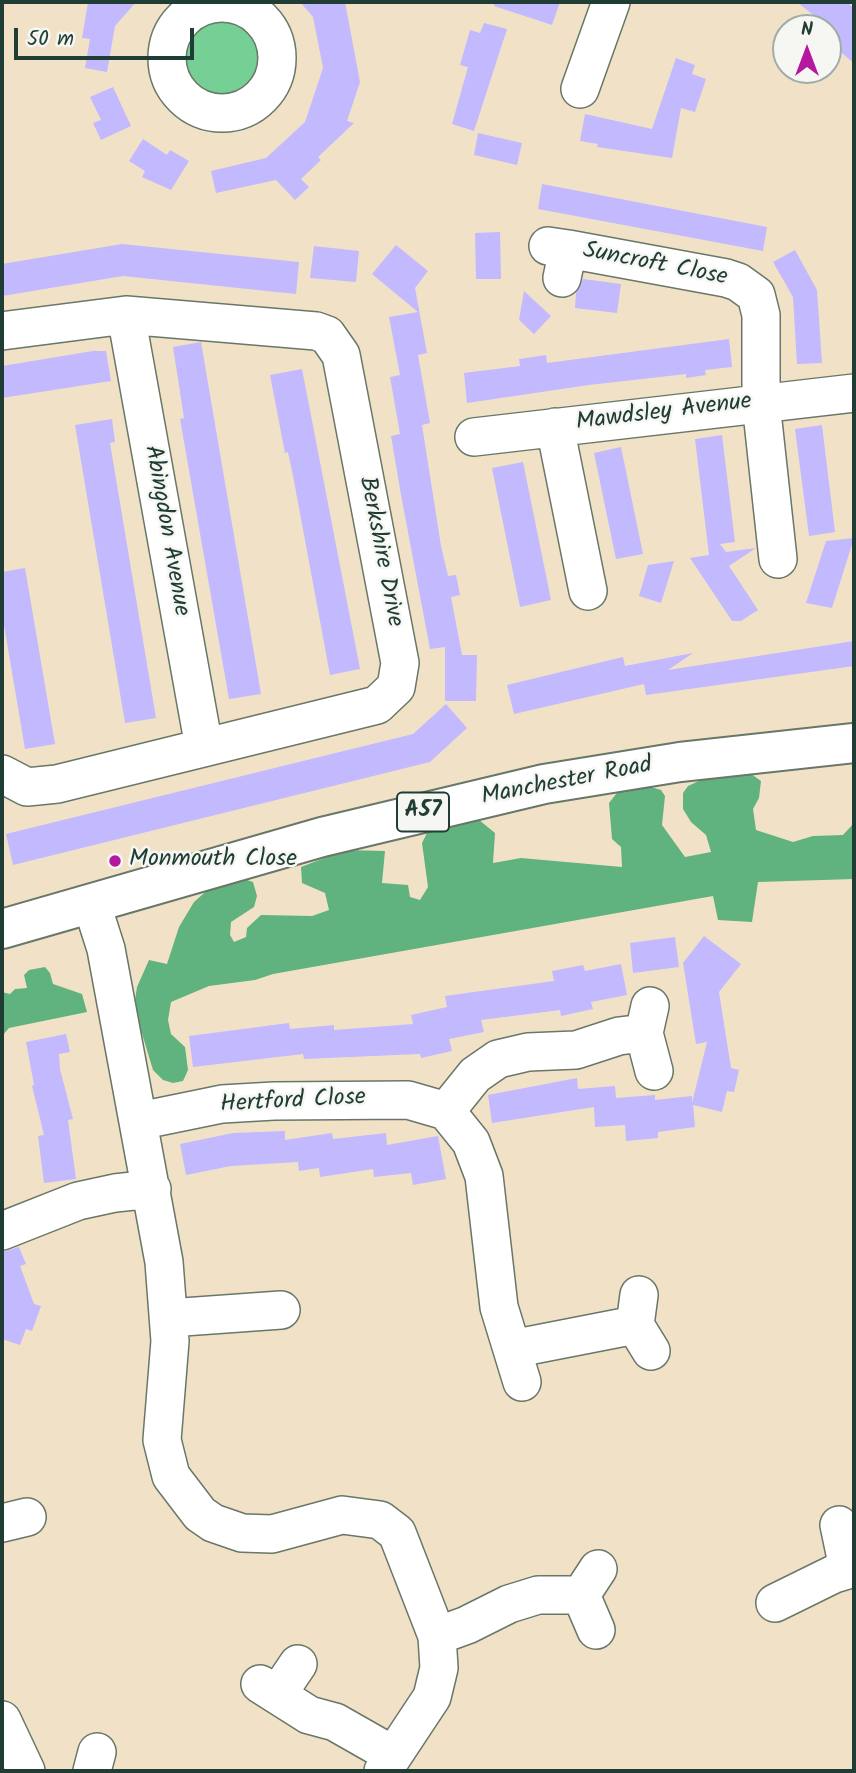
<!DOCTYPE html>
<style>
body{margin:0}
#map{position:relative;width:856px;height:1773px;overflow:hidden;background:#f1e2c7;font-family:Kalam,sans-serif}
canvas{display:block}
.frame{position:absolute;inset:0;border:4px solid #1f3d34;pointer-events:none}
.north{position:absolute;left:772px;top:14px;width:70px;height:70px;box-sizing:border-box;background:#f6f6f2;border:2px solid #a0aca6;border-radius:50%;rotate:0deg;font-size:19px;font-weight:700;line-height:28px;text-align:center;color:#1f3d34}
.north::after{content:'';display:block;margin:auto;width:24px;height:32px;background:#b5179e;clip-path:polygon(50% 0,100% 100%,50% 72%,0 100%)}
.scale{position:absolute;left:14px;top:28px;width:180px;height:32px;box-sizing:border-box;border:4px solid #1f3d34;border-top:0;padding-left:9px;font-size:21px;line-height:24px;white-space:nowrap;color:#1f3d34;-webkit-text-stroke:5px #f6f6f2;paint-order:stroke}
</style>
<div id="map">
<canvas width="856" height="1773"></canvas>
<div class="frame"></div>
<div class="north">N</div>
<div class="scale">50 m</div>
</div>
<script>
const c = document.querySelector('canvas').getContext('2d');
c.lineJoin = 'round';
function fill(path, color) { c.fillStyle = color; c.fill(path, 'evenodd'); }
const shape = rows => new Path2D(rows.map(r => 'M' + r).join(''));
function strokePath(path, color, width, dash) { c.strokeStyle = color; c.lineWidth = width; c.lineCap = dash ? 'butt' : 'round'; c.setLineDash(dash || []); c.stroke(path); }
function drawText(font, color, halo, rows, align = 'center') {
  c.font = font + ' Kalam,sans-serif'; c.lineWidth = 5; c.setLineDash([]); c.textBaseline = 'middle'; c.strokeStyle = halo; c.fillStyle = color; for (const [text, x, y, turn = 0] of rows) {
    c.save(); c.translate(x, y); c.rotate((+turn || 0) * Math.PI / 180); c.textAlign = isNaN(turn) ? turn : align; if (halo) c.strokeText(text, 0, 0); c.fillText(text, 0, 0); c.restore();
  }
}
const green = shape([
 '176 58a45 45 0 1 1 90 0a45 45 0 1 1-90 0Z'
]);
const forest = shape([
 [747,771,761,781,759,798,753,809,756,830,793,842,813,836,843,835,854,823,854,879,758,882,752,922,718,920,713,896,273,974,255,980,209,986,171,1002,168,1020,171,1034,185,1047,188,1070,183,1081,173,1083,163,1080,153,1070,134,1007,137,987,149,960,167,964,179,927,194,902,212,886,238,877,253,882,257,896,254,907,231,922,230,935,234,942,246,937,247,928,261,915,312,916,329,910,325,893,302,883,301,867,345,850,385,851,382,883,408,885,410,897,420,900,428,887,422,843,432,823,473,815,495,833,493,863,521,858,622,867,621,847,612,839,609,803,620,789,644,785,661,790,665,796,662,825,685,857,711,852,706,835,691,822,683,809,683,793,688,786,703,779],
 [45,967,50,973,53,984,82,994,87,1012,9,1028,2,1036,2,992,10,994,15,989,27,988,24,975,29,970]
]);
const building = shape([
 [88,2,136,2,115,26,107,72,85,68,90,39,82,38],
 [300,2,345,2,360,82,347,121,354,123,318,157,321,160,301,179,309,187,295,200,276,180,216,193,211,171,266,158,305,122,323,68,313,17],
 [494,2,560,2,552,25,494,6],
 [797,2,847,2,854,8,854,63,828,42,828,27],
 [484,23,507,29,474,131,452,124,468,67,460,65,470,30,480,33],
 [676,58,695,65,692,74,706,79,695,112,681,108,672,158,597,147,598,144,580,141,585,114,652,129],
 [113,87,131,126,101,140,93,123,101,120,90,97],
 [478,133,522,143,517,165,474,155],
 [143,139,167,155,170,150,189,161,171,190,142,177,145,171,129,161],
 [542,184,767,227,763,251,538,209],
 [500,232,501,279,476,279,475,233],
 [122,244,299,262,296,294,123,276,2,296,2,264],
 [396,245,428,271,415,288,427,353,418,355,430,423,422,425,441,546,448,576,456,575,460,595,451,597,462,655,477,655,476,701,445,701,445,647,430,649,401,495,391,436,400,434,390,377,400,375,389,317,418,312,372,274],
 [314,246,359,251,356,282,310,278],
 [795,250,817,290,822,363,797,364,793,297,773,262],
 [583,279,621,284,617,313,575,308,576,293],
 [524,291,551,316,534,334,519,320],
 [729,339,732,367,705,370,706,375,686,378,686,374,589,385,467,403,464,373,520,366,519,359,546,355,547,363],
 [201,342,261,694,229,699,180,419,184,418,173,347],
 [93,351,106,351,111,381,2,398,2,366],
 [302,369,360,669,330,675,294,481,288,452,285,453,270,375],
 [112,419,115,442,110,443,156,718,125,723,75,425],
 [822,425,835,532,809,536,795,429],
 [722,435,735,542,720,544,726,552,756,548,729,566,758,610,741,621,732,621,690,558,709,555,695,439],
 [621,447,643,554,616,559,594,453],
 [523,462,551,600,520,607,492,468],
 [854,538,832,608,806,603,826,541],
 [674,561,661,603,639,596,648,565],
 [25,568,55,744,25,749,2,613,2,572],
 [854,641,854,666,646,695,644,684,514,714,507,685,623,657,625,666,693,653,668,670],
 [446,704,467,728,430,762,13,865,6,834,413,734],
 [704,936,741,964,719,992,731,1068,739,1070,734,1092,727,1091,722,1112,693,1105,695,1127,658,1132,658,1138,626,1141,625,1125,595,1127,594,1107,492,1123,488,1095,577,1078,578,1089,615,1086,616,1098,655,1095,655,1100,692,1096,692,1103,707,1042,696,1044,683,963],
 [675,937,679,967,633,973,630,943],
 [621,964,627,995,591,1002,593,1009,561,1016,560,1010,481,1020,484,1032,449,1039,452,1051,421,1058,420,1054,304,1059,303,1054,193,1067,189,1036,289,1023,290,1029,334,1025,334,1030,413,1024,411,1015,447,1007,445,996,554,981,552,971,583,965,585,971],
 [66,1034,70,1052,59,1054,60,1069,73,1119,68,1120,76,1179,44,1183,38,1136,44,1135,32,1086,34,1085,26,1042],
 [285,1131,285,1140,332,1133,333,1139,386,1133,387,1145,438,1136,446,1179,413,1185,411,1173,374,1177,373,1169,320,1177,319,1168,299,1171,298,1162,231,1166,186,1175,180,1144,233,1133],
 [19,1247,26,1264,20,1266,34,1304,41,1306,32,1331,26,1329,20,1345,2,1339,2,1252]
]);
const minor = shape([
 '167 58a55 55 0 1 1 110 0a55 55 0 1 1-110 0Z',
 [580,89,611,2],
 [548,246,568,249,562,278],
 [568,249,726,278,738,282,756,295,761,315,761,403,778,559],
 [126,315,204,747],
 [2,331,126,315,316,331,327,335,341,355,400,663,396,687,377,705,57,784,27,787,2,774],
 [555,427,588,591],
 [474,437,854,393],
 [92,905,106,949,164,1262,170,1341,162,1440,171,1476,200,1514,213,1523,242,1533,272,1534,342,1515,380,1520,397,1533,437,1636,439,1668,432,1697,383,1771],
 [650,1006,644,1033,654,1071],
 [446,1111,475,1075,498,1059,528,1052,576,1050,619,1036,644,1033],
 [139,1121,222,1104,274,1101,408,1100,446,1111,471,1142,484,1176,499,1307,522,1382],
 [2,1231,78,1201,115,1193,152,1189],
 [639,1295,635,1325,651,1351],
 [169,1318,281,1310],
 [512,1349,635,1325],
 [2,1523,27,1517],
 [839,1525,848,1568],
 [775,1603,834,1574,854,1568],
 [596,1630,581,1595,598,1569],
 [437,1636,467,1625,509,1604,538,1595,581,1595],
 [260,1684,309,1715,335,1722,393,1755],
 [277,1695,298,1664],
 [2,1720,26,1771],
 [92,1771,97,1752]
]);
const major = shape([
 [2,929,322,837,544,784,680,762,854,743]
]);
const markers = [
 [115,861,7,"#b5179e"]
];
const shields = [
 [423,812,52]
];
const shieldNames = [
 ["A57",423,812]
];
const streetNames = [
 ["Suncroft Close",655,266,11],
 ["Mawdsley Avenue",664,414,-7],
 ["Abingdon Avenue",165,531,80],
 ["Berkshire Drive",379,552,79],
 ["Manchester Road",567,783,-11],
 ["Hertford Close",293,1103,-3]
];
const poiNames = [
 ["Monmouth Close",129,861]
];
fill(green, '#76cf95');
fill(forest, '#60b27e');
fill(building, '#c2b9fe');
strokePath(minor, '#687767', 40);
strokePath(major, '#687767', 42);
strokePath(minor, '#fff', 37);
strokePath(major, '#fff', 38);
for (const [x, y, r, color] of markers) { const dot = new Path2D(); dot.arc(x, y, r, 0, 2 * Math.PI); c.fillStyle = color; c.fill(dot); strokePath(dot, '#f6f6f2', 2.5); }
for (const [x, y, w] of shields) { const box = new Path2D(); box.roundRect(x - w / 2, y - 19.5, w, 39, 5); c.fillStyle = '#f6f6f2'; c.fill(box); strokePath(box, '#1f3d34', 2); }
drawText('bold 23px', '#1f3d34', null, shieldNames);
drawText('24px', '#1f3d34', '#f6f6f2', streetNames);
drawText('24px', '#1f3d34', '#f6f6f2', poiNames, 'left');
</script>
